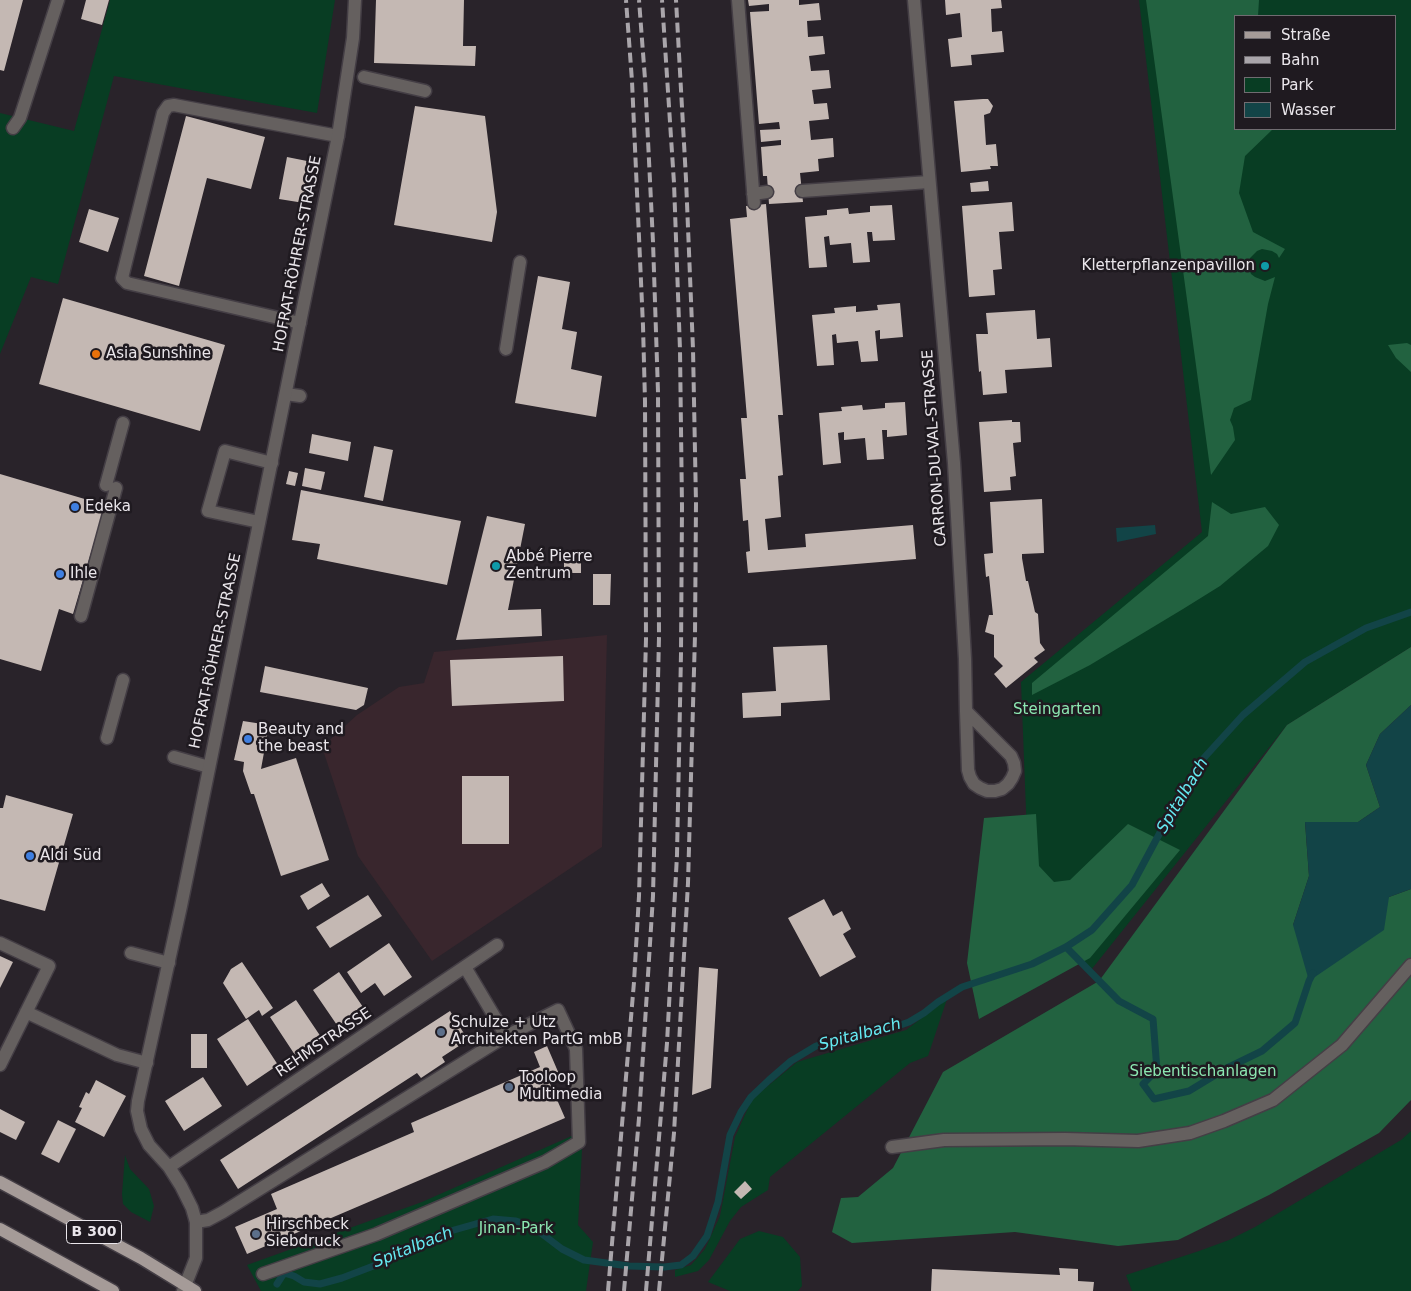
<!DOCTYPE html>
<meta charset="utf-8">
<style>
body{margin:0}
#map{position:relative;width:1411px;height:1291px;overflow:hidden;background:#29232a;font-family:"DejaVu Sans",sans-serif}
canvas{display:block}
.legend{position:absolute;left:1234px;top:15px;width:162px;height:115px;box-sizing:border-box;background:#1f1a20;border:1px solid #706c71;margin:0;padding:6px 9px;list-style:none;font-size:15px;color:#eae6eb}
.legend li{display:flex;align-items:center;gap:10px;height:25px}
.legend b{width:25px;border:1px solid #706c71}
</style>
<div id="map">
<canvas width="1411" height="1291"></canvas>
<ul class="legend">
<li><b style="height:6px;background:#a59b98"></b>Straße</li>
<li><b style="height:6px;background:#a9a5aa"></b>Bahn</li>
<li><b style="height:14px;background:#083d23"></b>Park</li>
<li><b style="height:14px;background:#124447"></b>Wasser</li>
</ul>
</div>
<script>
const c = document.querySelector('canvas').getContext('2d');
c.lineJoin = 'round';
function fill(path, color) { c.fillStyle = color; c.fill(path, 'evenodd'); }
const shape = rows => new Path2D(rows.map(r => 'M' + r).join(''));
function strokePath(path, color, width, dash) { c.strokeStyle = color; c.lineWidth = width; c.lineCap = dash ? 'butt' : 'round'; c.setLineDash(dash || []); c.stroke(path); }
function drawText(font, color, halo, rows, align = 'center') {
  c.font = font + ' "DejaVu Sans",sans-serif'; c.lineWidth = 5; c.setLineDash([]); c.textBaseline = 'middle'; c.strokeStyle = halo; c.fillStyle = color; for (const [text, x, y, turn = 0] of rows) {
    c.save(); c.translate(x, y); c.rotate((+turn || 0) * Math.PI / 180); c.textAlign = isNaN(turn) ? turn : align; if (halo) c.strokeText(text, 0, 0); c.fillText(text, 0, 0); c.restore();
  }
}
const industrial = shape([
 [607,635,602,847,432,961,358,856,322,747,357,715,399,687,424,683,434,652]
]);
const green = shape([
 [110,0,335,0,317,113,114,76,58,284,31,277,0,354,0,113,74,131],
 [1139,0,1411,0,1411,647,1287,725,1091,970,1059,949,1032,964,1021,682,1202,532],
 [1235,16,1395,16,1395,129,1235,129],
 [947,999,928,1056,910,1063,770,1177,768,1190,741,1207,730,1221,709,1260,698,1271,675,1277,675,1270,691,1265,705,1249,720,1216,735,1137,752,1099,797,1062,906,1030],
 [583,1131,578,1225,593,1242,586,1291,261,1291,247,1265,422,1202],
 [1411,1131,1411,1291,1132,1291,1126,1275,1199,1251,1229,1240,1255,1227,1401,1140],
 [125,1155,130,1169,149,1189,154,1206,150,1222,131,1212,123,1204,122,1194],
 [759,1231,783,1237,800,1257,802,1286,798,1291,730,1291,708,1282,740,1239]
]);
const forest = shape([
 [1146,0,1259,0,1258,16,1235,16,1235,129,1273,129,1245,156,1239,193,1253,232,1285,249,1279,258,1277,254,1272,251,1262,249,1257,251,1250,258,1249,269,1251,274,1255,277,1265,281,1275,277,1268,304,1251,400,1234,408,1230,420,1233,427,1235,440,1211,475],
 [1407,343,1411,345,1411,372,1396,358,1388,345],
 [1212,502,1231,514,1265,507,1279,525,1268,546,1220,586,1183,609,1090,665,1032,695,1032,683,1208,536],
 [1411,647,1411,705,1380,734,1366,765,1380,807,1358,822,1305,822,1309,876,1293,925,1389,897,1411,889,1411,1100,1379,1133,1269,1195,1178,1240,1118,1246,1015,1232,852,1243,832,1232,841,1198,858,1197,893,1168,943,1072,1099,981,1287,725],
 [1036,814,1039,866,1054,882,1070,880,1128,824,1180,850,1090,958,979,1019,967,963,984,818]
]);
const water = shape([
 [1155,525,1156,534,1117,542,1116,528],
 [1411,705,1411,889,1389,897,1384,930,1309,981,1293,925,1309,876,1305,822,1358,822,1380,807,1366,765,1380,734]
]);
const stream = shape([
 [1066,947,1119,1001,1153,1019,1157,1070,1143,1084,1154,1099,1189,1091,1227,1068,1262,1051,1295,1023,1309,981,1313,973],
 [277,1284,284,1273,294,1276,304,1282,320,1284,342,1278,376,1265,419,1242,440,1234,493,1219,516,1221,533,1227,562,1249,584,1260,629,1266,664,1267,681,1265,693,1256,707,1236,718,1202,730,1135,741,1112,751,1097,769,1080,791,1061,816,1046,838,1039,892,1028,909,1022,924,1013,938,1002,962,987,1032,964,1066,947,1092,930,1132,885,1171,812,1202,760,1243,715,1305,662,1366,628,1411,612]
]);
const building = shape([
 [0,0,23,0,4,71,0,70],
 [86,0,109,0,102,25,81,19],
 [376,0,464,0,463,46,476,46,475,66,374,63],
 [748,0,799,0,799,5,819,3,821,20,807,21,808,37,823,36,825,54,809,56,811,71,829,70,831,88,812,90,814,104,827,103,829,119,809,121,811,140,833,138,834,157,818,159,819,171,800,173,803,202,769,204,767,176,763,176,761,147,781,145,781,140,761,142,760,130,780,129,779,122,759,124,750,12,769,11,769,4,749,6],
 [945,0,1001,0,1002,8,991,9,992,32,1002,31,1004,52,971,55,972,65,951,67,948,39,962,37,960,13,946,15],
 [983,99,988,99,993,106,990,113,984,115,986,145,996,144,998,166,990,166,991,169,961,172,954,101],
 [415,106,485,116,497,212,492,242,394,225],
 [186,116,265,137,251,189,207,178,179,286,144,276],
 [287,157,312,162,304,203,279,199],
 [988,181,989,191,971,192,970,183],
 [1012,202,1014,231,999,232,1002,269,993,270,995,295,969,297,962,206],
 [766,204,783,415,778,415,783,475,778,476,781,517,765,519,768,550,806,547,805,534,913,525,916,559,748,573,746,552,750,551,748,520,743,521,740,479,746,479,741,418,747,418,730,219,747,217,746,206],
 [892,205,895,240,873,241,872,232,867,232,870,262,853,263,851,243,830,245,829,236,824,237,827,267,809,268,805,217,827,215,827,210,848,208,849,214,870,212,870,206],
 [89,209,119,218,108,252,79,242],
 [538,276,570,282,562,329,577,332,571,369,602,376,596,417,515,403],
 [63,298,225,345,200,431,39,384],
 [900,303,903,337,880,339,880,330,875,331,878,361,861,362,858,341,837,343,836,334,832,335,834,365,817,366,812,315,835,313,834,308,856,306,856,312,878,310,877,305],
 [1035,310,1037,339,1050,338,1052,367,1005,370,1007,393,983,395,981,371,979,372,976,334,988,334,986,313],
 [905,402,907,435,887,437,887,430,882,430,884,459,867,460,865,438,844,440,844,432,838,433,841,463,823,465,819,413,842,411,841,407,862,405,863,410,885,408,885,403],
 [1012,420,1012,422,1020,422,1021,442,1013,443,1016,476,1010,477,1011,490,984,492,979,422],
 [312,434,351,442,348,461,309,453],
 [374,446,393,450,383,501,364,497],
 [305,468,325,472,321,490,302,486],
 [289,471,298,473,295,486,286,484],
 [0,474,105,505,73,614,59,609,41,671,0,659],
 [301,490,461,521,447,585,317,559,320,544,292,540],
 [1042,499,1044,553,1022,554,1022,558,1026,581,1028,581,1035,612,1038,614,1040,643,1045,650,1034,658,1038,662,1006,688,994,674,1003,666,994,657,994,635,985,632,989,615,993,615,989,576,986,577,984,554,993,553,990,502],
 [487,516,525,524,508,610,541,609,542,636,456,640],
 [564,557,581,557,581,573,564,573],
 [593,574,611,574,610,605,593,605],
 [827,645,830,700,781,703,781,716,743,718,742,693,776,691,773,647],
 [563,656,564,701,452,706,450,660],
 [265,666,368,688,364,705,356,710,260,692],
 [243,721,269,725,261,769,296,758,329,860,281,876,254,794,251,794,243,771,244,762,234,760],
 [462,776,509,776,509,844,462,844],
 [6,795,73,814,45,911,0,899,0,808,3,808],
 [322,883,330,896,308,910,300,896],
 [368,895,382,916,330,948,316,927],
 [824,899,833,916,842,911,851,929,843,934,856,957,820,977,788,918],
 [389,943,412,977,384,996,375,983,361,993,347,972],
 [0,956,13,962,0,988],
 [242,962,273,1008,262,1016,259,1010,246,1019,223,983,231,969],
 [699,967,718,969,711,1088,692,1095],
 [339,972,365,1010,339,1028,313,990],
 [296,1000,321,1037,295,1055,270,1017],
 [450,1011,468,1040,442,1057,445,1062,421,1078,417,1073,238,1189,220,1160],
 [248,1019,278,1065,247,1086,217,1039],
 [191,1034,207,1034,207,1068,191,1068],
 [547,1046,559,1074,548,1079,565,1118,247,1254,235,1227,277,1209,271,1194,414,1132,411,1123,540,1067,534,1052],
 [203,1077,222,1106,184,1131,165,1101],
 [96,1080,126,1096,104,1137,75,1122,82,1108,79,1107,86,1092,89,1094],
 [0,1109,25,1122,16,1140,0,1132],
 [58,1120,76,1129,59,1163,41,1154],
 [745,1181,752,1189,741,1199,734,1192],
 [1059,1268,1078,1269,1078,1281,1094,1282,1093,1291,931,1291,932,1269,1060,1275]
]);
const service = shape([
 [738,0,754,203],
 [364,77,425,91],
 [13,128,20,118,58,0],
 [802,191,929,182],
 [753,194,767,192],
 [300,323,127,283,122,278,163,113,168,106,174,105,338,136],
 [506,349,520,262],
 [286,394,300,396],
 [106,485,123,423],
 [259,522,208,511,225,451,272,463],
 [81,616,116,488],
 [107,738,123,680],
 [174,757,209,767],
 [0,943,49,966,0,1065],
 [131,953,169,963],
 [26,1012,117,1055,147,1063],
 [892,1147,944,1140,1065,1139,1138,1141,1190,1133,1224,1121,1273,1100,1342,1045,1411,965],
 [196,1222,208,1220,223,1212,506,1036,465,967],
 [263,1274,377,1234,545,1162,579,1142,576,1049,558,1010,506,1036]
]);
const minor = shape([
 [914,0,954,463,965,659,966,711,968,770,970,777,974,784,980,788,987,791,995,791,1002,789,1008,784,1012,778,1015,771,1014,763,1011,756,966,711],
 [169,1167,497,945],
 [183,1291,196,1258,196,1222,192,1208,181,1186,169,1167,149,1145,141,1129,137,1111,138,1101,181,906,338,136,353,38,355,0]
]);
const primary = shape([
 [0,1182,141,1258,195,1291],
 [0,1229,113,1291]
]);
const rail = shape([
 [608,1291,634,982,639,896,646,639,645,401,643,326,632,81,626,0],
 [624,1291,639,1118,653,896,659,637,658,392,653,242,645,79,639,0],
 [646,1291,667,1043,677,855,681,654,682,507,680,350,674,183,662,0],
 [659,1291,674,1133,688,883,695,635,696,503,693,349,686,179,676,0]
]);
const markers = [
 [1265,266,5,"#0f9aa8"],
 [96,354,5,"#e8710a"],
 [75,507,5,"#3f7fe0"],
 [496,566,5,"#0f9aa8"],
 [60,574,5,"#3f7fe0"],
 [248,739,5,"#3f7fe0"],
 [30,856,5,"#3f7fe0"],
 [441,1032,5,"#5c6f8a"],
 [509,1087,5,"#5c6f8a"],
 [256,1234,5,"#5c6f8a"]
];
const shields = [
 [94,1232,55]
];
const shieldNames = [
 ["B 300",94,1232]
];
const streetNames = [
 ["HOFRAT-RÖHRER-STRASSE",298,254,-79],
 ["CARRON-DU-VAL-STRASSE",935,448,-94],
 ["HOFRAT-RÖHRER-STRASSE",216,651,-78],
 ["REHMSTRASSE",324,1043,-34]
];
const poiNames = [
 ["Kletterpflanzenpavillon",1255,266,"right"],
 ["Asia Sunshine",106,354],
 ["Edeka",85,507],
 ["Abbé Pierre",506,557],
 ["Zentrum",506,574],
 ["Ihle",70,574],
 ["Beauty and",258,730],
 ["the beast",258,747],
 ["Aldi Süd",40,856],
 ["Schulze + Utz",451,1023],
 ["Architekten PartG mbB",451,1040],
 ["Tooloop",519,1078],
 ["Multimedia",519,1095],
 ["Hirschbeck",266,1225],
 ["Siebdruck",266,1242]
];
const parkNames = [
 ["Steingarten",1057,710],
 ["Siebentischanlagen",1203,1072],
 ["Jinan-Park",516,1229]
];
const waterNames = [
 ["Spitalbach",1183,796,-59],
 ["Spitalbach",860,1035,-15],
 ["Spitalbach",413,1248,-22]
];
fill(industrial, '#39262d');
fill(green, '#083d23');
fill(forest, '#226240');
fill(water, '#124447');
strokePath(stream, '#124447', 7);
fill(building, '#c4b8b3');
strokePath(service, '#443e45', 15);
strokePath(minor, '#443e45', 15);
strokePath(primary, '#443e45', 15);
strokePath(service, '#65605f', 12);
strokePath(minor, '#65605f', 12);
strokePath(primary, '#a59b98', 12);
strokePath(rail, '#a9a5aa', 4, [10, 5]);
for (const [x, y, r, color] of markers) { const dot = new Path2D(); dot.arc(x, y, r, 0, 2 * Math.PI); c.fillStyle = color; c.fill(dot); strokePath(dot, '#1f1a20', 2); }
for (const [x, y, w] of shields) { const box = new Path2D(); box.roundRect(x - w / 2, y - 11.5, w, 23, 4); c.fillStyle = '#1f1a20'; c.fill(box); strokePath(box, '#eae6eb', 1); }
drawText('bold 14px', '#eae6eb', null, shieldNames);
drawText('15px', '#eae6eb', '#1f1a20', streetNames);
drawText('15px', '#eae6eb', '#1f1a20', poiNames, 'left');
drawText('15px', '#8ce7b1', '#1f1a20', parkNames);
drawText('italic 16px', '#65eaf2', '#1f1a20', waterNames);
</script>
